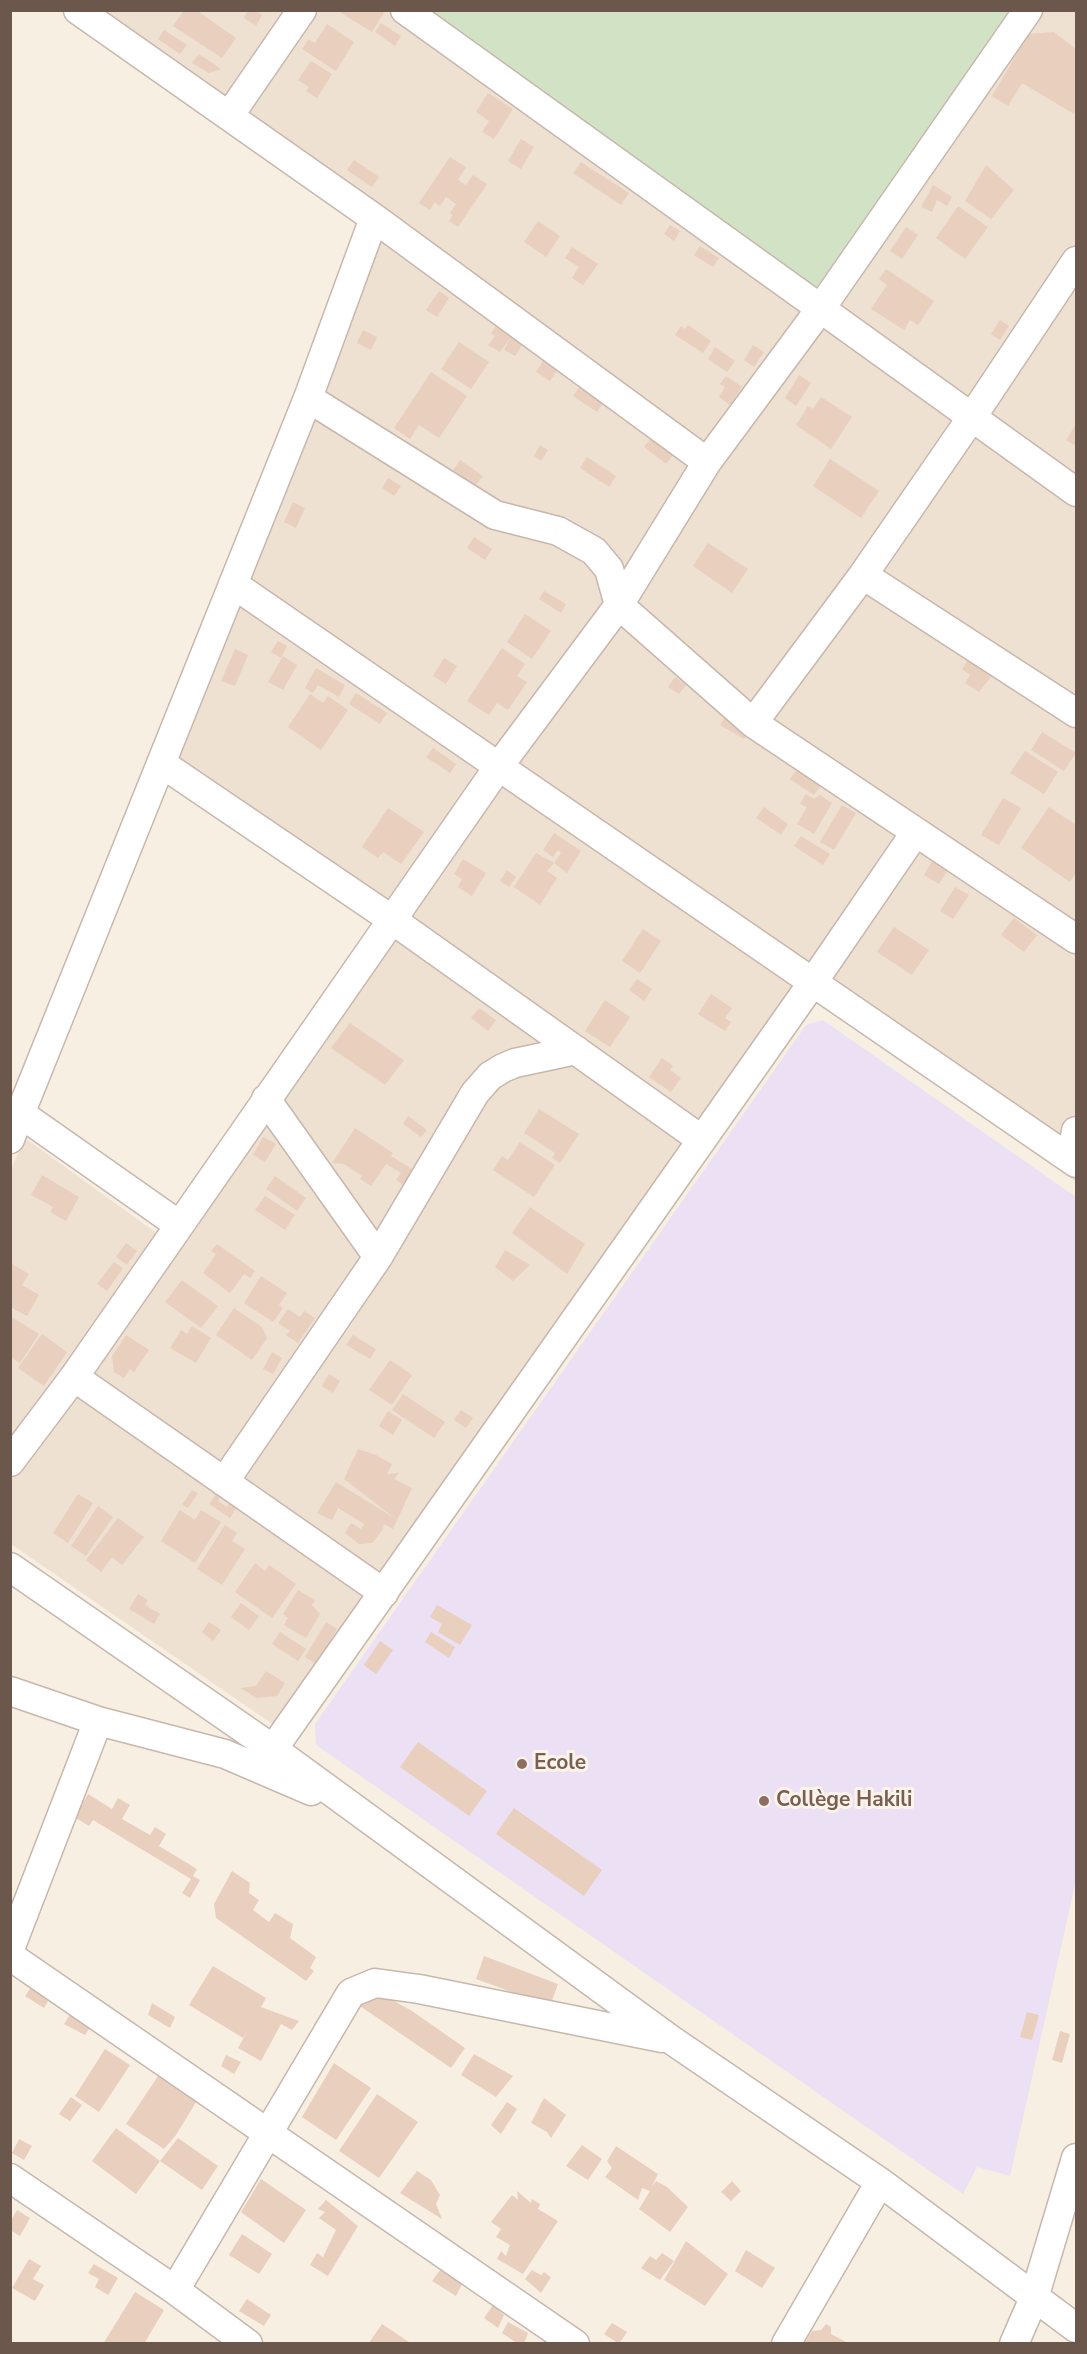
<!DOCTYPE html>
<meta charset="utf-8">
<style>
body{margin:0}
#map{position:relative;width:1087px;height:2354px;overflow:hidden;background:#f8efe3;font-family:"Nunito Sans",sans-serif}
canvas{display:block}
.frame{position:absolute;inset:0;border:12px solid #6c574d;pointer-events:none}
</style>
<div id="map">
<canvas width="1087" height="2354"></canvas>
<div class="frame"></div>
</div>
<script>
const c = document.querySelector('canvas').getContext('2d');
c.lineJoin = 'round';
function fill(path, color) { c.fillStyle = color; c.fill(path, 'evenodd'); }
const shape = rows => new Path2D(rows.map(r => 'M' + r).join(''));
function strokePath(path, color, width, dash) { c.strokeStyle = color; c.lineWidth = width; c.lineCap = dash ? 'butt' : 'round'; c.setLineDash(dash || []); c.stroke(path); }
function drawText(font, color, halo, rows, align = 'center') {
  c.font = font + ' "Nunito Sans",sans-serif'; c.lineWidth = 6; c.setLineDash([]); c.textBaseline = 'middle'; c.strokeStyle = halo; c.fillStyle = color; for (const [text, x, y, turn = 0] of rows) {
    c.save(); c.translate(x, y); c.rotate((+turn || 0) * Math.PI / 180); c.textAlign = isNaN(turn) ? turn : align; if (halo) c.strokeText(text, 0, 0); c.fillText(text, 0, 0); c.restore();
  }
}
const residential = shape([
 [80,11,1076,11,1076,1182,810,984,281,1730,11,1544,10,1171,25,1138,180,1250,404,919,168,756,372,223]
]);
const education = shape([
 [823,1020,1076,1197,1076,1880,1010,2176,977,2167,963,2194,316,1745,315,1724,806,1025]
]);
const green = shape([
 [421,11,1020,11,818,291]
]);
const building = shape([
 [184,10,196,10,236,38,222,58,173,26],
 [248,10,255,10,262,15,256,26,244,18],
 [342,10,380,10,384,13,372,32,341,13],
 [381,23,401,36,395,46,375,32],
 [327,24,354,42,336,71,302,49,308,40,315,43],
 [164,30,187,45,180,54,158,39],
 [1054,32,1076,49,1076,110,1074,114,1022,83,1008,106,992,96,1028,34],
 [199,54,221,69,209,73,192,63],
 [311,61,332,74,317,98,306,91,309,87,298,80],
 [488,93,513,109,494,139,482,132,489,121,476,112],
 [521,139,534,147,521,169,508,161],
 [450,157,466,167,458,180,466,185,473,175,487,184,458,227,449,221,453,215,450,213,456,204,446,197,440,206,435,202,430,210,419,203],
 [354,160,379,177,372,187,347,170],
 [581,162,629,193,621,205,573,173],
 [986,165,1014,190,991,219,965,201],
 [933,185,952,197,947,206,937,200,932,212,921,207],
 [958,206,988,227,965,259,936,238],
 [538,221,560,236,546,257,524,242],
 [670,225,680,231,674,241,664,234],
 [906,227,918,235,902,259,890,251],
 [700,246,719,258,713,267,694,255],
 [572,247,598,264,583,285,572,278,579,267,565,258],
 [886,269,934,301,918,325,910,320,904,330,871,309,887,285,879,279],
 [439,291,449,298,437,317,426,310],
 [1000,320,1009,326,1000,340,991,334],
 [688,325,711,341,703,353,675,335,681,326,685,329],
 [496,326,511,337,500,352,488,345,495,336,491,333],
 [363,330,377,337,371,350,357,343],
 [511,337,523,344,515,356,504,350],
 [459,342,489,362,471,389,441,369],
 [753,345,764,352,754,367,744,360],
 [715,347,735,361,727,372,708,359],
 [543,361,557,370,550,381,536,372],
 [431,372,467,396,439,438,419,425,410,439,394,428],
 [799,375,811,383,796,406,785,398],
 [726,376,742,387,730,405,719,397,725,387,720,384],
 [580,386,604,402,597,412,573,396],
 [821,397,852,417,831,449,796,425,808,406,813,409],
 [1076,424,1076,446,1066,440],
 [652,437,674,454,666,464,644,447],
 [540,445,548,450,541,461,534,456],
 [587,457,616,476,609,487,580,468],
 [830,459,879,491,861,518,813,486],
 [460,460,483,476,476,485,453,470],
 [388,478,401,486,394,496,382,488],
 [293,502,305,508,296,528,284,522],
 [474,537,492,549,485,560,467,548],
 [708,543,748,569,732,593,693,566],
 [544,591,566,604,561,613,539,599],
 [525,614,551,631,532,659,507,642],
 [278,641,287,646,281,658,271,652],
 [502,648,525,664,517,676,527,682,508,710,497,703,489,715,467,701],
 [235,649,248,655,235,686,221,681],
 [283,656,297,665,283,690,268,682],
 [444,658,457,666,446,684,433,676],
 [968,660,991,677,979,692,965,683,970,675,962,669],
 [316,668,345,685,339,697,318,685,313,693,305,688],
 [675,677,686,685,679,694,668,687],
 [356,693,387,713,380,724,349,704],
 [310,694,323,703,328,696,348,710,321,750,288,727],
 [727,713,751,727,744,739,720,725],
 [1042,732,1076,753,1064,771,1031,750],
 [433,748,456,764,450,773,426,757],
 [1025,751,1058,772,1044,794,1010,773],
 [798,768,822,784,814,795,790,779],
 [806,794,814,799,820,795,832,803,814,834,797,824,807,807,800,804],
 [1003,798,1021,808,999,845,981,835],
 [842,805,856,813,834,850,820,842],
 [764,807,788,824,781,835,756,818],
 [1049,807,1076,825,1076,872,1070,882,1021,848],
 [388,808,424,832,401,864,383,852,378,858,362,847],
 [554,833,581,851,567,873,554,863,561,853,558,850,553,857,543,850],
 [801,836,830,854,823,865,794,846],
 [536,853,554,863,547,871,557,878,540,905,514,887],
 [463,859,486,873,472,896,458,887,462,879,454,874],
 [932,861,947,871,939,884,924,875],
 [507,870,516,877,509,887,500,881],
 [955,887,969,895,953,919,940,911],
 [1014,918,1037,935,1024,952,1001,935],
 [894,927,929,950,912,975,877,952],
 [643,929,661,941,640,973,622,961],
 [637,979,652,989,644,1001,629,990],
 [711,994,732,1008,725,1018,731,1022,725,1031,698,1014],
 [605,1000,630,1017,610,1047,585,1031],
 [479,1008,496,1020,488,1031,471,1018],
 [350,1023,404,1060,385,1085,331,1048],
 [662,1058,673,1066,670,1070,681,1078,671,1092,649,1077],
 [539,1109,579,1134,560,1163,552,1158,555,1153,524,1133],
 [408,1116,427,1130,421,1137,403,1124],
 [355,1128,393,1153,391,1156,417,1172,408,1188,396,1180,401,1173,386,1164,371,1186,360,1179,362,1176,344,1164,332,1163],
 [263,1137,276,1144,265,1162,253,1155],
 [520,1142,555,1165,534,1197,493,1170,502,1156,508,1160],
 [42,1175,79,1197,66,1221,50,1212,53,1207,31,1195],
 [275,1176,306,1198,297,1211,266,1189],
 [265,1196,295,1215,285,1230,255,1210],
 [530,1207,585,1244,567,1274,512,1233],
 [126,1243,137,1251,127,1265,116,1257],
 [217,1244,255,1271,250,1278,244,1274,230,1293,203,1273,216,1254,211,1251],
 [505,1250,530,1265,513,1281,495,1267],
 [114,1262,123,1268,107,1291,97,1284],
 [10,1263,29,1274,22,1285,39,1295,27,1316,10,1307],
 [261,1276,287,1293,279,1305,283,1308,273,1322,244,1303],
 [182,1280,218,1306,201,1328,165,1302],
 [234,1308,262,1327,267,1338,252,1360,216,1335],
 [288,1309,300,1317,304,1311,315,1318,298,1343,286,1335,290,1331,278,1323],
 [10,1316,39,1334,20,1363,10,1357],
 [192,1326,211,1338,196,1363,170,1348,181,1330,187,1334],
 [42,1334,67,1352,44,1386,18,1368],
 [126,1335,149,1350,134,1372,130,1369,124,1378,114,1372,112,1356],
 [353,1335,376,1349,370,1359,346,1345],
 [272,1352,282,1358,273,1374,263,1369],
 [390,1360,412,1375,392,1405,369,1390],
 [329,1374,340,1381,333,1393,322,1386],
 [403,1394,445,1422,434,1438,392,1410],
 [461,1410,473,1418,466,1428,454,1420],
 [388,1411,402,1420,393,1435,379,1426],
 [358,1449,376,1455,392,1464,387,1474,399,1473,394,1479,412,1488,393,1529,384,1524,383,1529,372,1543,359,1544,345,1533,351,1523,361,1529,364,1524,338,1508,332,1520,317,1513,336,1482,396,1519,344,1479],
 [192,1490,198,1493,188,1508,182,1505],
 [78,1494,93,1503,68,1543,53,1533],
 [216,1495,220,1497,218,1501,227,1507,230,1502,237,1507,230,1518,209,1504],
 [98,1506,113,1517,86,1556,71,1546],
 [180,1510,195,1520,201,1510,221,1522,195,1563,161,1541],
 [118,1518,144,1537,122,1565,112,1557,101,1572,86,1560],
 [225,1525,237,1533,232,1541,245,1549,222,1585,197,1569],
 [255,1563,265,1571,269,1565,296,1584,272,1618,235,1592],
 [298,1590,315,1600,312,1605,320,1614,306,1638,284,1625,288,1618,283,1614],
 [138,1594,148,1600,145,1605,160,1614,154,1624,129,1609],
 [241,1603,259,1616,249,1630,231,1617],
 [437,1605,472,1625,460,1645,438,1632,442,1624,430,1617],
 [209,1622,221,1630,213,1641,202,1632],
 [326,1622,337,1629,316,1664,305,1657],
 [280,1632,306,1649,298,1661,272,1644],
 [431,1632,455,1647,449,1658,425,1642],
 [380,1641,393,1650,376,1674,364,1665],
 [266,1671,285,1683,277,1696,257,1698,240,1688,256,1686],
 [418,1742,487,1791,469,1816,400,1767],
 [88,1794,112,1809,118,1798,130,1805,122,1819,150,1835,155,1827,166,1834,159,1846,197,1869,193,1876,200,1880,190,1898,182,1893,191,1879,93,1820,89,1826,74,1817],
 [514,1808,602,1870,584,1896,496,1834],
 [232,1871,250,1883,249,1893,259,1900,253,1910,269,1922,275,1913,293,1924,290,1938,316,1957,310,1968,314,1971,306,1981,216,1918,214,1904],
 [484,1956,558,1984,550,2006,476,1979],
 [213,1966,266,1998,261,2007,299,2021,292,2030,281,2024,261,2061,238,2048,248,2030,243,2038,189,2005],
 [32,1986,50,1998,44,2008,25,1996],
 [373,1989,412,2011,465,2048,451,2068,357,2004],
 [152,2003,175,2017,170,2028,148,2015],
 [1027,2012,1039,2015,1032,2040,1020,2037],
 [71,2013,91,2026,85,2035,64,2024],
 [1060,2031,1070,2034,1062,2063,1052,2060],
 [105,2049,130,2065,99,2112,75,2096],
 [474,2054,513,2076,496,2097,461,2075],
 [226,2055,241,2062,234,2074,221,2066],
 [334,2063,371,2088,336,2140,302,2117],
 [160,2073,198,2099,176,2135,164,2149,126,2124],
 [377,2094,418,2122,379,2178,339,2151],
 [71,2097,82,2105,70,2121,59,2114],
 [544,2098,566,2115,551,2138,547,2132,531,2123],
 [507,2102,517,2109,501,2134,491,2125],
 [116,2128,160,2161,136,2194,92,2161],
 [178,2138,218,2166,202,2190,160,2161],
 [19,2139,32,2146,24,2160,12,2153],
 [582,2145,602,2159,588,2180,566,2166],
 [616,2146,658,2174,651,2188,656,2181,667,2187,688,2207,670,2232,639,2209,650,2191,642,2188,638,2200,605,2177,612,2168,607,2161],
 [417,2171,431,2180,440,2195,436,2204,442,2219,400,2193],
 [261,2179,306,2210,284,2243,241,2212],
 [732,2181,741,2191,731,2201,721,2192],
 [517,2191,531,2203,532,2199,540,2204,538,2209,558,2221,523,2274,497,2259,501,2251,506,2256,510,2245,496,2237,501,2229,491,2222,512,2195,518,2200],
 [326,2200,358,2226,328,2276,310,2265,317,2253,323,2257,336,2230,319,2218,325,2212,318,2209],
 [17,2210,30,2218,20,2236,10,2230,10,2222],
 [242,2234,272,2254,259,2274,229,2255],
 [686,2241,728,2274,705,2306,664,2280],
 [746,2250,775,2268,762,2288,735,2271],
 [662,2253,674,2261,660,2280,641,2268,650,2256,656,2260],
 [29,2259,41,2266,33,2279,44,2285,35,2301,12,2288],
 [94,2264,118,2278,108,2295,95,2287,99,2279,88,2273],
 [441,2269,462,2284,456,2296,432,2281],
 [532,2270,541,2275,544,2272,551,2277,541,2293,525,2279],
 [135,2292,164,2310,144,2344,103,2344],
 [247,2299,271,2315,264,2326,239,2311],
 [493,2305,504,2315,498,2328,484,2318],
 [508,2322,528,2333,524,2344,518,2344,502,2333],
 [612,2323,627,2332,619,2344,604,2334],
 [382,2324,412,2344,368,2344],
 [826,2324,831,2327,831,2334,850,2344,804,2344,812,2331,821,2330]
]);
const minor = shape([
 [78,10,374,218,707,462],
 [405,10,1076,492],
 [229,116,302,10],
 [308,398,495,515,558,531,594,551,609,569,619,605,753,723,1076,939],
 [863,575,1076,713],
 [233,584,1076,1163],
 [753,723,863,575,972,417,1076,261],
 [161,763,391,919,702,1140],
 [266,1099,378,1257],
 [21,1114,179,1225],
 [10,1139,308,398,374,218],
 [1071,1159,1076,1131],
 [74,1377,384,1593],
 [10,1462,74,1377,499,766,619,605,707,462,821,308,1028,10],
 [224,1482,378,1257,475,1093,490,1076,503,1068,515,1063,576,1050],
 [10,1567,273,1749,670,2039,880,2182,1076,2328],
 [10,1691,98,1721,225,1754,311,1791],
 [273,1749,813,982,915,833],
 [10,1949,98,1721],
 [10,1956,575,2344],
 [10,2178,175,2290,248,2344],
 [175,2290,351,1993,375,1983,419,1989,662,2038],
 [786,2344,880,2182],
 [1014,2344,1034,2298,1076,2158]
]);
const markers = [
 [522,1764,6,"#8d6e63"],
 [764,1801,6,"#8d6e63"]
];
const educationNames = [
 ["Ecole",534,1764],
 ["Collège Hakili",776,1801]
];
fill(residential, '#eee1d2');
fill(education, '#ece0f4');
fill(green, '#d1e3c4');
fill(building, '#e9cfbe');
strokePath(minor, '#c7b7ac', 31);
strokePath(minor, '#fff', 28);
for (const [x, y, r, color] of markers) { const dot = new Path2D(); dot.arc(x, y, r, 0, 2 * Math.PI); c.fillStyle = color; c.fill(dot); strokePath(dot, '#fcf4e8', 2); }
drawText('bold 21px', '#785e54', '#fcf4e8', educationNames, 'left');
</script>
